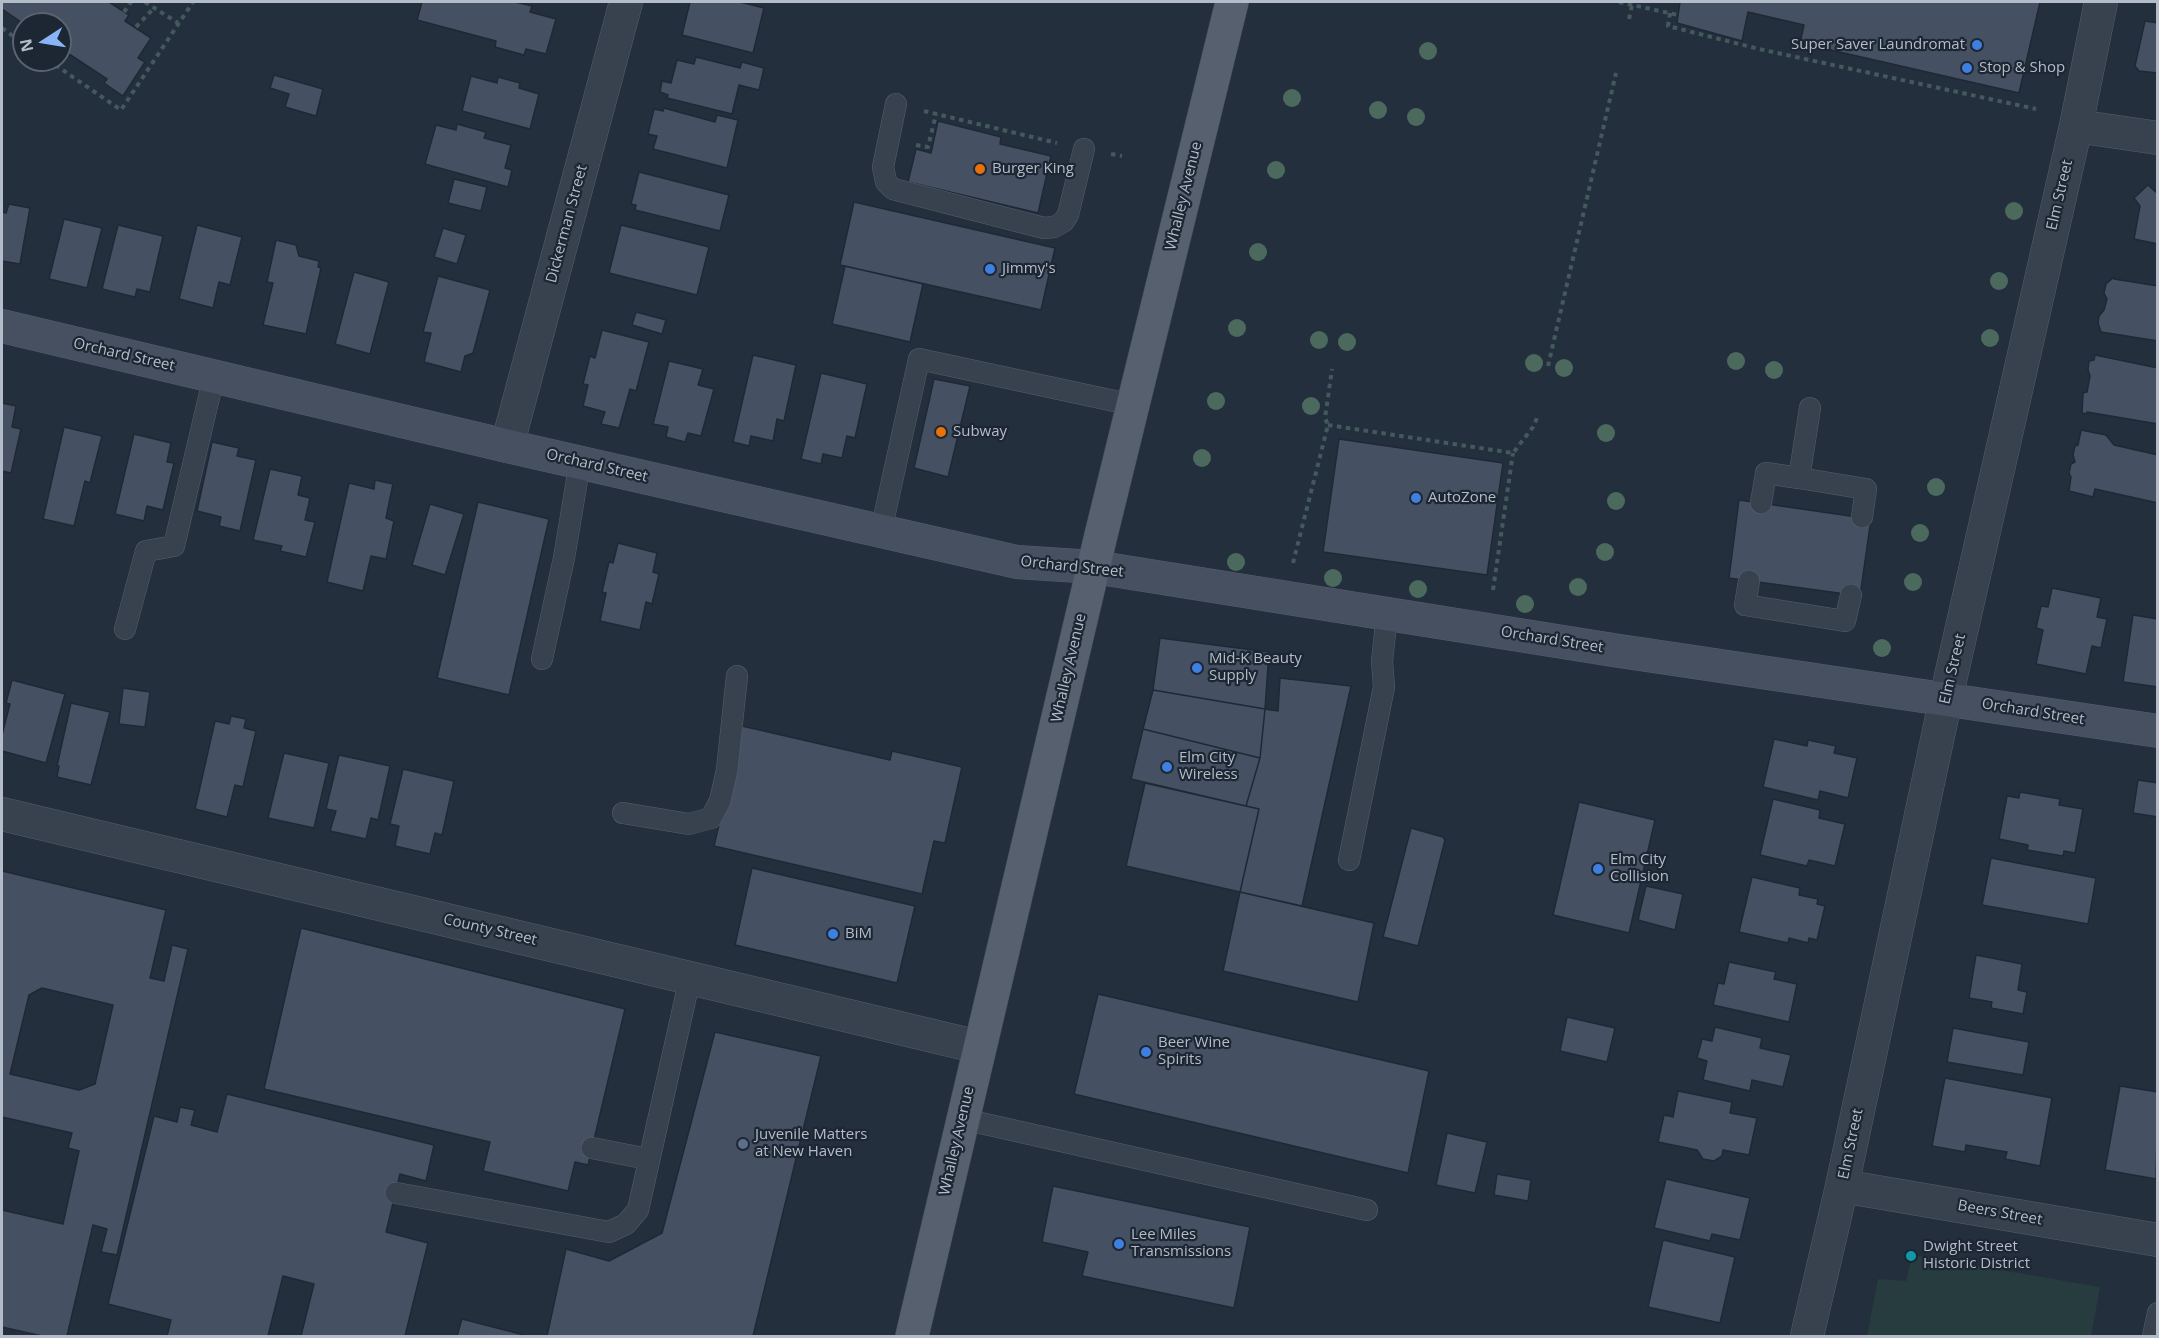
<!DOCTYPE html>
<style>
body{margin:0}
#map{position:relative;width:2159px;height:1338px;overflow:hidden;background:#242f3e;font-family:"Open Sans",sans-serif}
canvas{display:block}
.frame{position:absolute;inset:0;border:3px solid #b4bcc9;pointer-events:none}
.north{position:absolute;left:12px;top:12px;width:60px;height:60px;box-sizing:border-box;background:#1d2633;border:2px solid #59626f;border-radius:50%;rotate:258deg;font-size:16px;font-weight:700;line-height:24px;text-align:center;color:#b4bcc9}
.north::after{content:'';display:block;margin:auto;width:21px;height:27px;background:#8ab4f8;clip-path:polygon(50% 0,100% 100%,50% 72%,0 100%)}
</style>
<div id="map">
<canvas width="2159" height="1338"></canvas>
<div class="frame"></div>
<div class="north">N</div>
</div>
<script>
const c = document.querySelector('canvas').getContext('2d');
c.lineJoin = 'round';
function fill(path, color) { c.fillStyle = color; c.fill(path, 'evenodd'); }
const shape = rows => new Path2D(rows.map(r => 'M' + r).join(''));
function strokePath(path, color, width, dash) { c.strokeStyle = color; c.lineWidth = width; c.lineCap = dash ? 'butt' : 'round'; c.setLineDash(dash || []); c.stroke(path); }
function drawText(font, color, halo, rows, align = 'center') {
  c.font = font + ' "Open Sans",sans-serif'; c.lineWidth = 4.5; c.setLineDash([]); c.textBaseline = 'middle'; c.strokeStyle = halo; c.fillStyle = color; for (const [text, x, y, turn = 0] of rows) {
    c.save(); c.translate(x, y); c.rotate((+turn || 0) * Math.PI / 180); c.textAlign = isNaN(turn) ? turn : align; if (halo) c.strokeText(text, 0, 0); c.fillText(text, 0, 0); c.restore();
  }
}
const green = shape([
 [1912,1255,2100,1287,2091,1336,1867,1336,1878,1279,1906,1281]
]);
const building = shape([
 [2,2,109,2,129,15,125,21,151,38,138,58,145,62,123,96,104,83,107,79,60,48,60,24,24,24,2,9,2,2],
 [422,2,515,2,532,6,530,12,556,19,546,54,526,49,524,55,495,47,496,41,417,20,422,2],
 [690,2,740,2,764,8,753,53,682,35,690,2],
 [1680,2,2040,2,2019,93,1800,43,1804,25,1748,12,1742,41,1677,23,1680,2],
 [2145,21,2158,23,2158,73,2139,71,2135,66,2145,21],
 [696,57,740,68,742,62,764,68,759,90,739,85,732,114,667,98,668,95,660,92,662,81,671,83,677,60,694,64,696,57],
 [274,75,323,89,316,116,285,107,289,94,270,88,274,75],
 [471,76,497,83,498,77,520,83,519,88,539,94,530,129,462,111,471,76],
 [664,108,715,122,717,115,738,120,727,168,653,149,657,136,648,134,654,109,663,111,664,108],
 [938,121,1001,137,1000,144,1051,156,1038,213,908,182,916,149,931,153,938,121],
 [457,124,486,132,484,138,511,145,505,168,512,170,508,187,425,164,436,125,456,130,457,124],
 [639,172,729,195,720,231,635,210,636,205,631,204,639,172],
 [454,179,487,187,481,211,448,203,454,179],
 [2148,185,2158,194,2158,244,2134,239,2140,206,2134,198,2148,185],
 [854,202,1055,248,1041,310,840,265,854,202],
 [9,204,30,208,20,264,2,261,2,212,6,213,9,204],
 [64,219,102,228,87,288,49,279,64,219],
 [118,225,163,236,150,292,137,289,135,297,102,289,118,225],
 [197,225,242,237,230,285,219,282,213,308,179,299,197,225],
 [621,225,709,247,697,295,609,273,621,225],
 [443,228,466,235,457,264,434,257,443,228],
 [276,240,296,245,299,256,319,261,318,267,321,268,306,334,263,325,273,283,267,282,276,240],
 [845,266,923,284,910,342,832,324,845,266],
 [354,272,389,282,370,354,335,344,354,272],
 [438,276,490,290,473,353,465,356,461,372,424,362,431,333,423,332,438,276],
 [2114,277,2114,279,2158,286,2158,341,2101,332,2098,323,2099,316,2104,310,2107,299,2104,293,2106,284,2114,277],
 [636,312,666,320,662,334,632,325,636,312],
 [602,330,649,342,636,391,630,389,619,428,601,424,605,412,583,406,588,385,583,384,590,356,595,358,602,330],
 [753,355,796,365,784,421,777,419,773,441,751,436,749,446,733,442,753,355],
 [2095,355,2158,368,2158,424,2087,412,2086,414,2082,413,2083,393,2087,392,2090,376,2088,370,2089,361,2094,360,2095,355],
 [669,361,703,369,698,385,714,389,701,436,688,433,685,442,666,437,668,427,653,424,669,361],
 [821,373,867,384,855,438,847,436,842,458,823,454,821,464,801,459,821,373],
 [934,379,970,386,948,477,914,468,934,379],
 [2,403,16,406,12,427,21,429,11,473,2,471,2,473,2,403],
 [64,427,102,436,90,483,85,481,74,526,43,519,64,427],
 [2081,430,2106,435,2114,445,2158,455,2158,503,2095,489,2093,497,2069,491,2071,477,2069,473,2071,464,2075,462,2073,455,2075,446,2078,445,2081,430],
 [134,434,171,443,167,462,174,463,163,510,147,506,144,521,115,514,134,434],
 [1339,439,1503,463,1487,575,1323,552,1339,439],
 [212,442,239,448,237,456,256,460,240,531,219,526,221,517,197,511,212,442],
 [270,469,302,476,298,495,310,498,305,520,315,522,306,557,280,551,282,546,253,540,270,469],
 [375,480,393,484,386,518,394,521,386,559,371,556,363,591,327,582,349,483,374,489,375,480],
 [1739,500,1871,519,1860,596,1729,578,1739,500],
 [478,502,549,519,509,695,437,678,478,502],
 [430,504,464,514,445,575,412,565,430,504],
 [618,543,657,553,653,572,659,574,652,604,646,602,640,630,600,621,606,593,602,592,609,562,613,563,618,543],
 [2052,588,2101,598,2097,617,2107,619,2101,648,2092,646,2086,674,2036,664,2043,630,2036,628,2041,606,2048,607,2052,588],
 [2133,615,2158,619,2158,687,2123,682,2133,615],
 [1160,638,1269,652,1265,709,1153,690,1160,638],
 [1280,678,1351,686,1302,906,1240,892,1259,809,1246,806,1260,758,1265,709,1278,711,1280,678],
 [12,680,65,694,46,763,2,751,2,735,10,704,6,703,12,680],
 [123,688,150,692,145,727,119,724,123,688],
 [1153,690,1265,709,1260,758,1143,729,1153,690],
 [71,703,110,712,91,785,57,777,59,766,57,766,71,703],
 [231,716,246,719,244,728,256,731,243,787,235,785,227,817,195,809,215,721,229,724,231,716],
 [742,726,890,760,892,751,962,767,945,843,934,841,922,894,714,846,742,726],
 [1143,729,1260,758,1246,806,1131,779,1143,729],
 [1774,739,1807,746,1808,740,1836,746,1834,753,1857,758,1848,798,1820,791,1818,800,1763,787,1774,739],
 [284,753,329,763,314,828,268,818,284,753],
 [339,755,390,766,378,820,371,818,366,839,330,831,336,811,326,809,339,755],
 [403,769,454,781,442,835,435,833,430,854,395,846,399,826,390,824,403,769],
 [2138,780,2158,783,2158,817,2133,813,2138,780],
 [1145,783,1259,809,1240,892,1126,866,1145,783],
 [2020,792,2060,799,2059,805,2083,809,2075,853,2064,851,2063,856,2027,850,2028,845,1999,839,2007,796,2019,798,2020,792],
 [1773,799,1820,810,1819,818,1845,824,1835,866,1809,860,1807,866,1760,855,1773,799],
 [1579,802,1655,820,1629,933,1553,915,1579,802],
 [1411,828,1443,837,1445,840,1418,946,1383,937,1411,828],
 [1991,858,2096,878,2088,924,1982,905,1991,858],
 [752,868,915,906,897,983,735,945,752,868],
 [2,871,166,910,150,978,164,981,172,945,188,949,117,1255,101,1252,107,1229,93,1225,67,1336,42,1336,2,1327,2,1210,63,1224,79,1151,68,1148,72,1133,2,1117,2,871],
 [42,988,113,1005,95,1084,79,1090,10,1074,29,995,42,988],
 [1752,877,1800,888,1799,895,1818,899,1817,904,1825,906,1817,940,1809,938,1808,943,1789,938,1788,943,1739,932,1752,877],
 [1646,886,1683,894,1675,930,1638,920,1646,886],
 [1240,892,1374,923,1358,1002,1223,971,1240,892],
 [301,928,625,1009,588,1165,575,1162,568,1191,483,1171,490,1142,264,1089,301,928],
 [1976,955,2022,964,2018,990,2027,992,2023,1014,1991,1008,1992,1002,1969,998,1976,955],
 [1729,962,1776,972,1774,979,1797,984,1789,1022,1713,1005,1718,983,1724,984,1729,962],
 [1098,994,1429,1071,1408,1173,1074,1094,1098,994],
 [1567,1017,1615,1028,1607,1062,1560,1051,1567,1017],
 [1715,1027,1762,1038,1760,1048,1791,1055,1783,1087,1752,1080,1750,1091,1703,1080,1707,1061,1697,1058,1702,1039,1712,1041,1715,1027],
 [1953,1028,2029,1042,2023,1075,1947,1062,1953,1028],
 [715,1032,821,1056,753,1336,547,1336,566,1249,609,1261,662,1233,715,1032],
 [1945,1078,2052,1098,2040,1166,2005,1159,2007,1152,1966,1145,1965,1152,1932,1146,1945,1078],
 [2120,1086,2158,1092,2156,1179,2105,1170,2120,1086],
 [1678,1091,1732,1102,1730,1113,1757,1118,1749,1155,1723,1150,1722,1156,1714,1161,1703,1159,1697,1150,1658,1142,1664,1115,1673,1117,1678,1091],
 [227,1094,434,1145,426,1181,400,1174,386,1232,428,1243,405,1336,301,1336,314,1284,283,1276,268,1336,167,1336,171,1320,108,1304,154,1116,177,1122,180,1107,195,1110,191,1125,217,1132,227,1094],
 [1447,1133,1487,1142,1475,1193,1436,1185,1447,1133],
 [1497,1174,1531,1180,1528,1201,1494,1195,1497,1174],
 [1666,1179,1750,1198,1740,1240,1712,1234,1710,1241,1654,1228,1666,1179],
 [1053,1186,1250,1227,1234,1308,1082,1276,1088,1252,1042,1242,1053,1186],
 [1663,1240,1735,1257,1720,1323,1648,1307,1663,1240],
 [462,1319,528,1336,457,1336,462,1319]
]);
const path = shape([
 [145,2,178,23],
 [1619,2,1678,15],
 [124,12,131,2],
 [1670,13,1668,26,1759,49,2036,109],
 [1629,19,1632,5],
 [136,27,154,8],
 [2,28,24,44],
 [48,60,121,110,193,2],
 [924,111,1057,143],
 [916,145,928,147,936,114],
 [1111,154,1122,156],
 [1548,366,1616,73],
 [1328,425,1513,453,1533,427,1537,418],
 [1293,563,1328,425,1325,418,1332,369],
 [1493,590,1513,453]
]);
const service = shape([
 [896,104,883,167,886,182,893,189,1044,228,1054,227,1063,222,1068,215,1084,149],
 [1799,478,1866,489,1862,517],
 [1761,503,1766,473,1799,478,1810,408],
 [881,531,919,359,1133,405],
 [1749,581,1745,605,1845,621,1851,595],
 [125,629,146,551,174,546,214,376],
 [542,659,564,558,580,462],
 [623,813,689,824,711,818,720,801,727,770,737,676],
 [1349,860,1384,687,1382,661,1387,615],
 [963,1119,1367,1210],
 [592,1148,648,1159],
 [396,1193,609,1232,626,1224,638,1210,690,978],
 [2153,1336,2158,1313]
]);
const minor = shape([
 [2076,126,2158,138],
 [507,446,626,2],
 [2,814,979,1047],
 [1842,1186,2158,1240],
 [1807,1336,1842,1186,1946,698,2076,126,2101,2]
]);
const secondary = shape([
 [2,326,507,446,1017,562,1094,567,1613,650,2158,731]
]);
const primary = shape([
 [912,1336,1101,535,1232,2]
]);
const trees = [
 [1428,51],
 [1292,98],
 [1378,110],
 [1416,117],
 [1276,170],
 [2014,211],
 [1258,252],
 [1999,281],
 [1237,328],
 [1990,338],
 [1319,340],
 [1347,342],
 [1736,361],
 [1534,363],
 [1564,368],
 [1774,370],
 [1216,401],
 [1311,406],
 [1606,433],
 [1202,458],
 [1936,487],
 [1616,501],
 [1920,533],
 [1605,552],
 [1236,562],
 [1333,578],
 [1913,582],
 [1578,587],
 [1418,589],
 [1525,604],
 [1882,648]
];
const markers = [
 [1977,45,6,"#3f7fe0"],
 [1967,68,6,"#3f7fe0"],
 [980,169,6,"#e8710a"],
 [990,269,6,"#3f7fe0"],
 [941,432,6,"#e8710a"],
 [1416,498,6,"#3f7fe0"],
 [1197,668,6,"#3f7fe0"],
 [1167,767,6,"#3f7fe0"],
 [1598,869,6,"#3f7fe0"],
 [833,934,6,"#3f7fe0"],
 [1146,1052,6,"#3f7fe0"],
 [743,1144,6,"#5c6f8a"],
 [1119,1244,6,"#3f7fe0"],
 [1911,1256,6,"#0f9aa8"]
];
const poiNames = [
 ["Super Saver Laundromat",1965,45,"right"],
 ["Stop & Shop",1979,68],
 ["Burger King",992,169],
 ["Jimmy's",1002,269],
 ["Subway",953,432],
 ["AutoZone",1428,498],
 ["Mid-K Beauty",1209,659],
 ["Supply",1209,676],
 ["Elm City",1179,758],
 ["Wireless",1179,775],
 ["Elm City",1610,860],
 ["Collision",1610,877],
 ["BiM",845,934],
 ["Beer Wine",1158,1043],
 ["Spirits",1158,1060],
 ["Juvenile Matters",755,1135],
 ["at New Haven",755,1152],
 ["Lee Miles",1131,1235],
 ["Transmissions",1131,1252],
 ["Dwight Street",1923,1247],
 ["Historic District",1923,1264]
];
const streetNames = [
 ["Elm Street",2060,195,-77],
 ["Whalley Avenue",1184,196,-76],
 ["Dickerman Street",567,224,-75],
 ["Orchard Street",124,355,13],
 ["Orchard Street",597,466,13],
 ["Orchard Street",1072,567,6],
 ["Orchard Street",1552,640,9],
 ["Whalley Avenue",1069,668,-77],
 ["Elm Street",1953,669,-77],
 ["Orchard Street",2033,712,9],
 ["County Street",490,930,13],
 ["Whalley Avenue",957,1141,-77],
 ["Elm Street",1851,1144,-78],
 ["Beers Street",2000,1213,10]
];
fill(green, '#263c3f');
fill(building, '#455162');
strokePath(building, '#1f2835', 1.5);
strokePath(service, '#565f6c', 22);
strokePath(minor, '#565f6c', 34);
strokePath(secondary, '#565f6c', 34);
strokePath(primary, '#414a57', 34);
strokePath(path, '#44595c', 4, [4.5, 4.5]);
strokePath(service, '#38414e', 21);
strokePath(minor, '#38414e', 33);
strokePath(secondary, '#465061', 33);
strokePath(primary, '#56606e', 33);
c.fillStyle = '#4b6a5d';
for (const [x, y] of trees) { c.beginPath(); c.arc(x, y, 9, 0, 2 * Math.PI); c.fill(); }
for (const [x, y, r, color] of markers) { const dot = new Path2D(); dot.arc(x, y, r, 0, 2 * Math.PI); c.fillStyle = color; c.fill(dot); strokePath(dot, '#1d2633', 2); }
drawText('15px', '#b4bcc9', '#1d2633', poiNames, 'left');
drawText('15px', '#b4bcc9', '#1d2633', streetNames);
</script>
